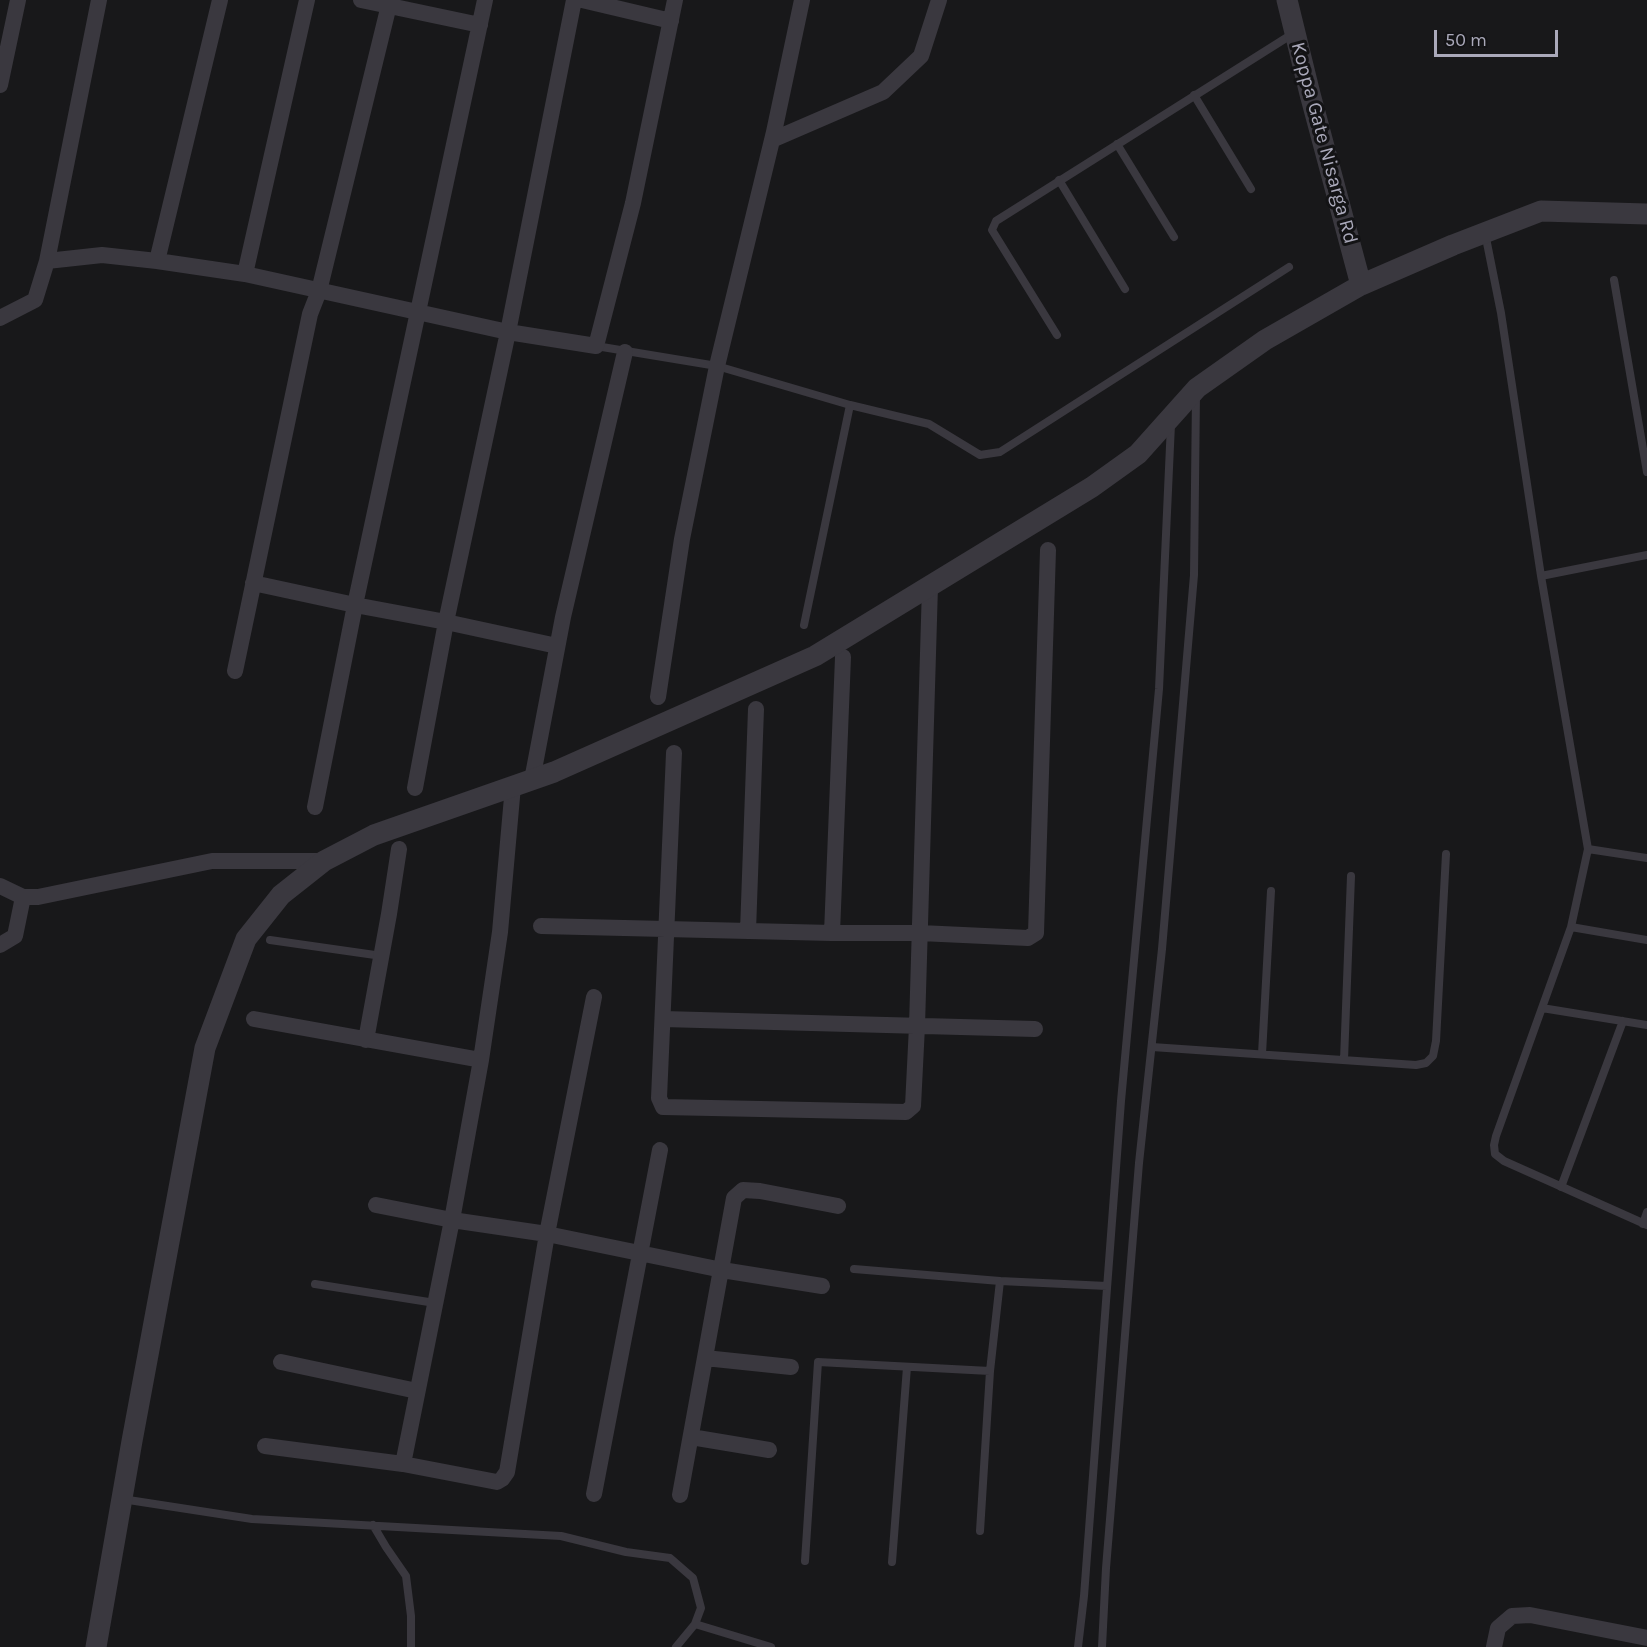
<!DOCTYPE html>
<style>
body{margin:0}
#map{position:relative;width:1647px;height:1647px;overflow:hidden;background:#18181a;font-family:Karla,sans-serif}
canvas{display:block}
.scale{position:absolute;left:1434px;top:30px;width:124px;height:27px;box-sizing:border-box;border:3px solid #aaa9ba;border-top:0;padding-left:8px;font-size:18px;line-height:21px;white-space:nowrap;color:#aaa9ba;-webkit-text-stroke:4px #131315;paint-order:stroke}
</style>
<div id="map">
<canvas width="1647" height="1647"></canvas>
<div class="scale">50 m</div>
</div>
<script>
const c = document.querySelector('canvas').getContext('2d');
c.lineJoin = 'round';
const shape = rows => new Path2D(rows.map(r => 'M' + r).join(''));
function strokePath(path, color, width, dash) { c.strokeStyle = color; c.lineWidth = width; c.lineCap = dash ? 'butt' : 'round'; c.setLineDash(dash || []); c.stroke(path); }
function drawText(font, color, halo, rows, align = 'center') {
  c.font = font + ' Karla,sans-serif'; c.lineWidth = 6; c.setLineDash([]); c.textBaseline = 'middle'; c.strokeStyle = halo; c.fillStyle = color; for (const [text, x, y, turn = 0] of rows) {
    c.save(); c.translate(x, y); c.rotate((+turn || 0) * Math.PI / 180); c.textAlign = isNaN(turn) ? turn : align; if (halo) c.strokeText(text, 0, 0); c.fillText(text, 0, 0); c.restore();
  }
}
const service = shape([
 [1194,95,1251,189],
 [1117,144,1174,237],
 [1059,180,1125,289],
 [1485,233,1501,313,1541,576,1588,849,1571,927,1496,1136,1494,1145,1495,1154,1504,1161,1647,1225],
 [1614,280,1647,472],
 [1057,335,992,230,996,221,1294,33],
 [596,346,717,366,850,405,929,424,980,455,1000,452,1289,267],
 [1541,576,1647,555],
 [804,625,850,405],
 [1588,849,1647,858],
 [1571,927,1647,940],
 [270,940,382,956],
 [1542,1008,1647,1025],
 [1152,1047,1416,1065,1426,1063,1433,1056,1436,1041,1446,854],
 [1262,1054,1271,891],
 [1344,1060,1351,876],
 [1561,1187,1623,1021],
 [1643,1224,1647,1212],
 [854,1269,1000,1281,1107,1286],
 [315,1284,435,1303],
 [122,1499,252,1519,561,1536,626,1552,670,1558,693,1578,701,1608,695,1624,676,1647],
 [373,1525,386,1547,406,1576,411,1616,411,1647],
 [980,1531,990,1371],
 [805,1561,818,1362,990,1371,1000,1281],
 [892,1562,907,1367],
 [695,1624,771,1647],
 [1078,1647,1084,1596,1121,1101,1159,689,1171,424],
 [1102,1647,1106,1568,1139,1163,1162,949,1194,575,1196,394]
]);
const minor = shape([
 [220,0,157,261,245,274,508,332,596,346,633,203,675,0],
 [361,0,480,25],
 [582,0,671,21],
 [0,85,18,0],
 [772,140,883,92,921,56,939,0],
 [47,261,99,0],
 [245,274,307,0],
 [0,318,35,300,47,261,102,255,157,261],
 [253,583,355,605,446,622,557,646],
 [235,671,310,314,319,291,389,5],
 [658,697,682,539,717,366,774,132,802,0],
 [674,753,659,1098,663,1107,906,1112,913,1106,917,1026,930,586],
 [532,780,563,617,625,352],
 [415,788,446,622,508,332,574,0],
 [315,807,355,605,485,0],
 [0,886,23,897,38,897,212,861,324,861],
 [541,926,832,933,920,933,1028,938,1036,933,1048,550],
 [748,931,756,709],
 [832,933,843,657],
 [0,945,15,936,23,897],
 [254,1019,481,1060],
 [663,1019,1035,1029],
 [366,1040,389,914,399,849],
 [376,1205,452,1220,547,1234,722,1270,822,1286],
 [705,1358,791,1367],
 [281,1362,417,1391],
 [691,1437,769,1450],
 [265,1446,403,1464,497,1482,502,1479,507,1472,547,1234,594,997],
 [403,1464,452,1220,481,1060,500,932,513,786],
 [594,1494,660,1150],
 [680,1495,734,1198,743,1190,760,1191,838,1206],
 [1494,1647,1498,1628,1512,1616,1530,1615,1647,1638]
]);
const tertiary = shape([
 [1287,0,1310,94,1361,285],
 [96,1647,132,1441,205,1048,246,939,281,895,324,861,374,835,554,772,815,656,1092,487,1138,454,1197,388,1265,340,1361,285,1453,245,1541,211,1647,214]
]);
const streetNames = [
 ["Koppa Gate Nisarga Rd",1324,143,75]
];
strokePath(service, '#3a383f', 8);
strokePath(minor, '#3a383f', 16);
strokePath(tertiary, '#3a383f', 21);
drawText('20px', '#aaa9ba', '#131315', streetNames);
</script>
